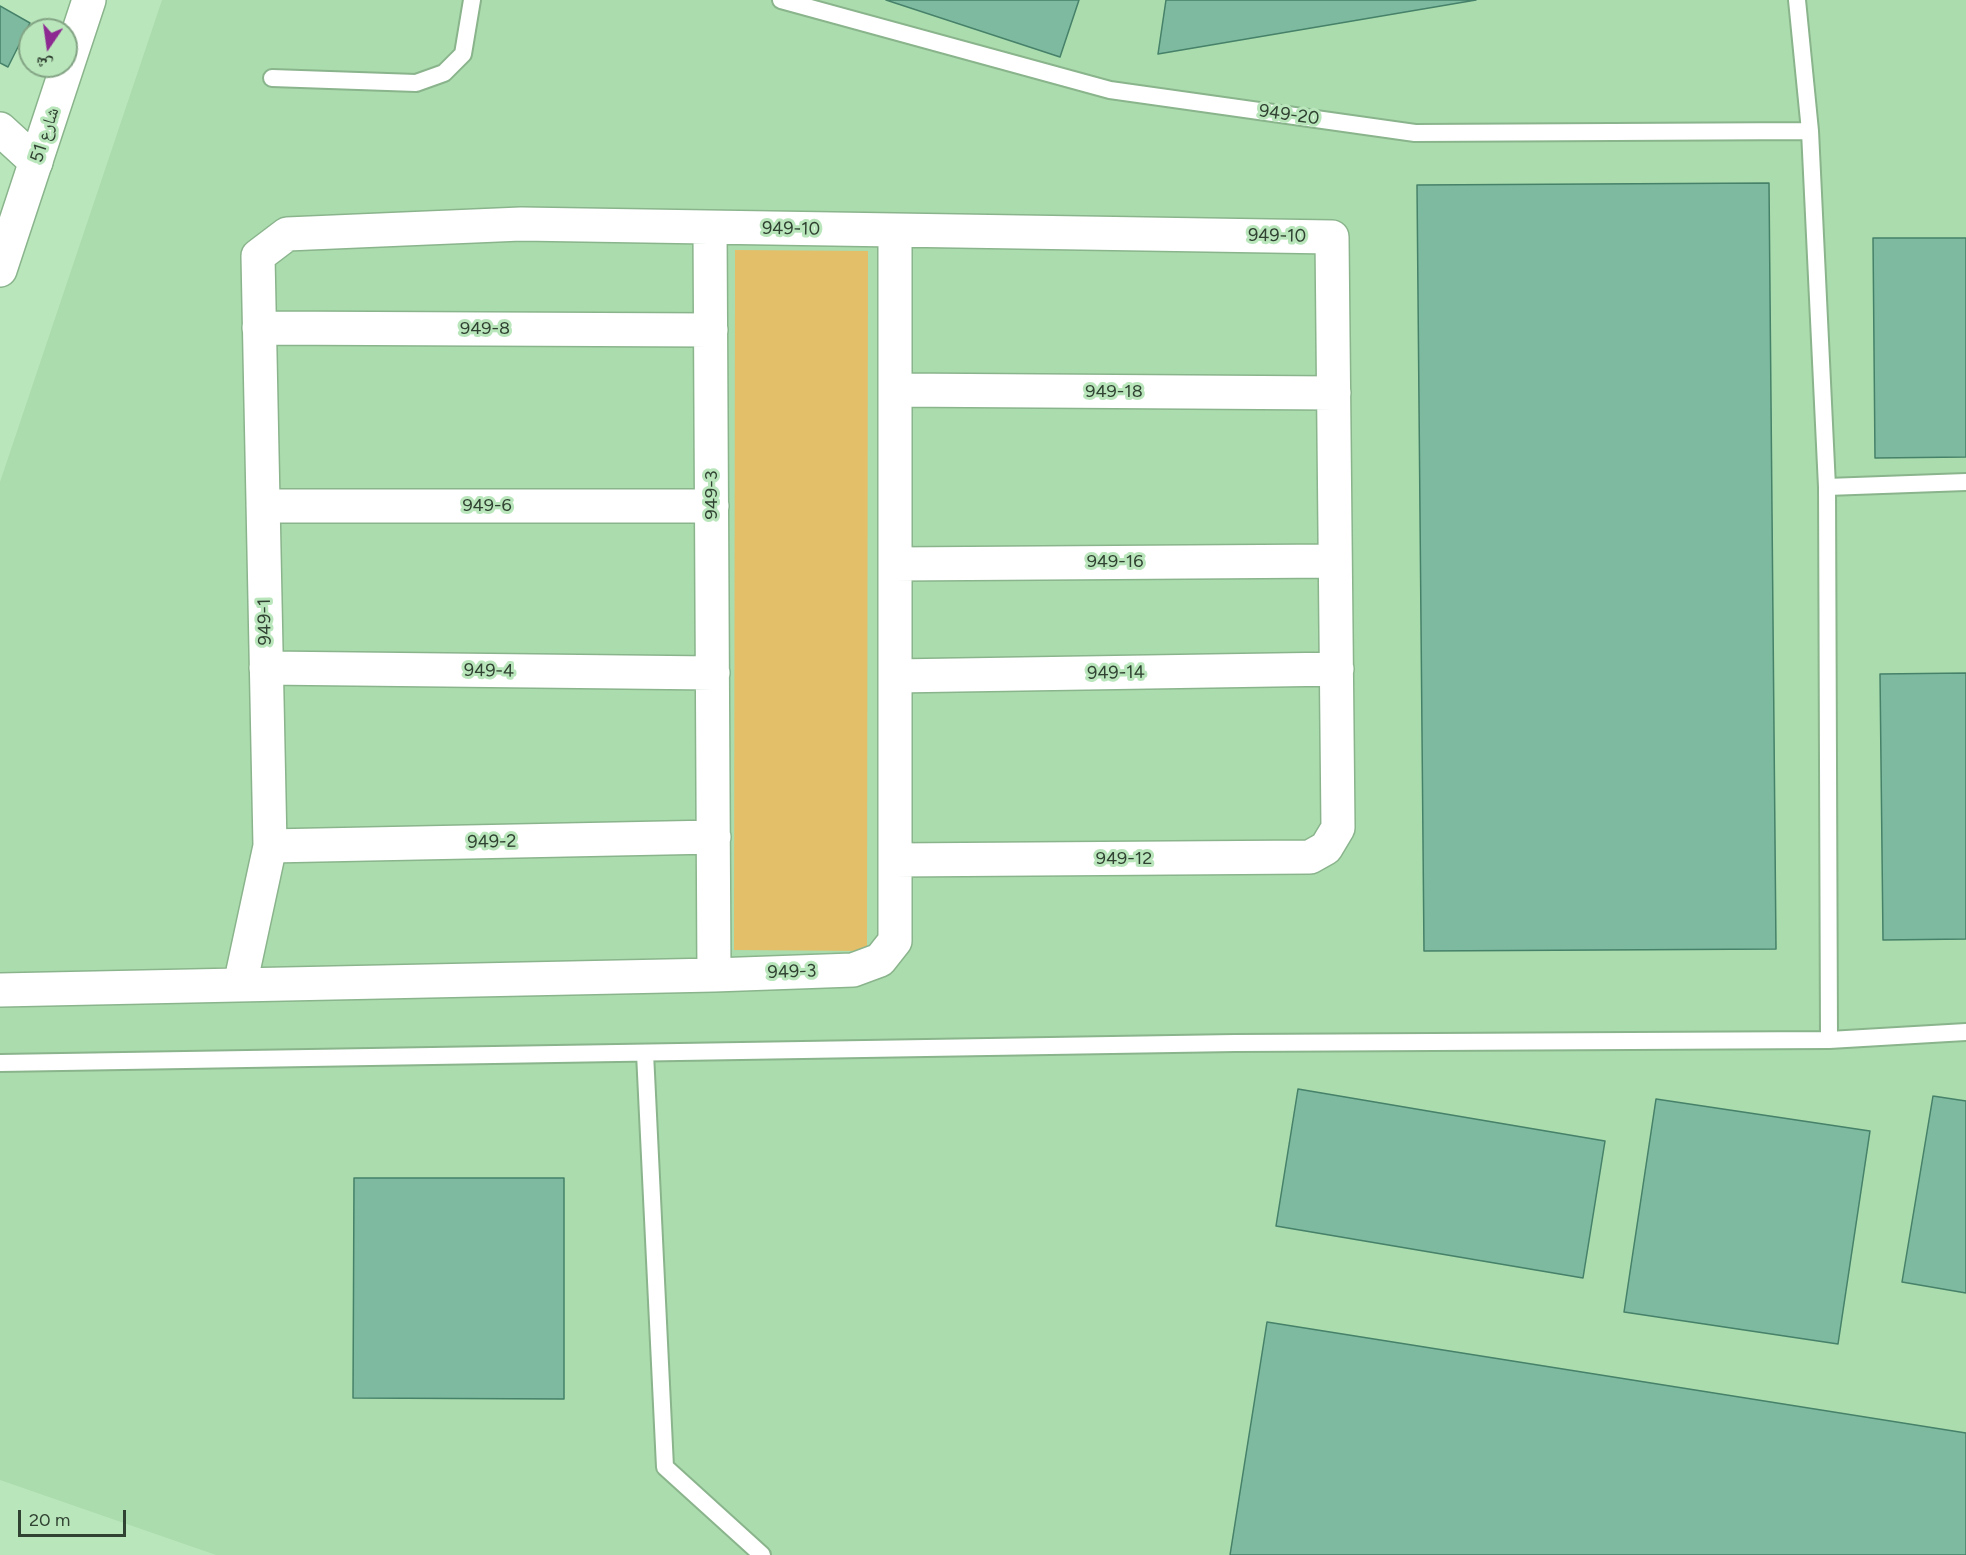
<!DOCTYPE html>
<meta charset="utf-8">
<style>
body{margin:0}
#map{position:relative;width:1966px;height:1555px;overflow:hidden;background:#bae6bc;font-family:Figtree,"Noto Naskh Arabic",sans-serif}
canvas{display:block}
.north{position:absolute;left:18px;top:18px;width:60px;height:60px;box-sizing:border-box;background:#bae6bc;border:2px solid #83a484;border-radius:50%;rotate:193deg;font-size:16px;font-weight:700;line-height:24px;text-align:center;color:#304231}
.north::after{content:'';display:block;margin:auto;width:21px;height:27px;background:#8d2a92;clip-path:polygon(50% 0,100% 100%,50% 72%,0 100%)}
.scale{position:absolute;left:18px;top:1510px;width:108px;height:27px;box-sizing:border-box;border:3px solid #304231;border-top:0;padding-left:8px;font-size:18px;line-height:21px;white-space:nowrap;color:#304231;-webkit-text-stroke:4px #bae6bc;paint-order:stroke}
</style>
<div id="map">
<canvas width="1966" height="1555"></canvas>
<div class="north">ش</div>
<div class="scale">20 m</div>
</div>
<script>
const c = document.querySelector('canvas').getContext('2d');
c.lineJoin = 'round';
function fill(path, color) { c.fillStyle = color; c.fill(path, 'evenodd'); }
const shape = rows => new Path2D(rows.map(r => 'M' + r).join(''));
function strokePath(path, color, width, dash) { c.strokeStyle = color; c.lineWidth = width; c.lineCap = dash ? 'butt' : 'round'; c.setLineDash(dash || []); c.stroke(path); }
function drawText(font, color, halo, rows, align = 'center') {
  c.font = font + ' Figtree,"Noto Naskh Arabic",sans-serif'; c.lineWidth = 6; c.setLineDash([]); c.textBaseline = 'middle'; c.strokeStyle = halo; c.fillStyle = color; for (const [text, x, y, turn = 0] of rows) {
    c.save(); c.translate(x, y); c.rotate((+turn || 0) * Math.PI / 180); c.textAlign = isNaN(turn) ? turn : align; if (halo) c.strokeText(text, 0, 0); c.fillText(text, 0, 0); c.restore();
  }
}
const built = shape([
 [162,0,1966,0,1966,1555,216,1555,0,1480,0,482]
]);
const green = shape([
 [735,250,868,251,867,951,734,950]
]);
const building = shape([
 [886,0,1079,0,1060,57,886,0],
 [1166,0,1476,0,1158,54,1166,0],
 [0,6,30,23,8,67,0,63,0,6],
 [1769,183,1776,949,1424,951,1417,185,1769,183],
 [1873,238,1966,238,1966,457,1875,458,1873,238],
 [1966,673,1966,939,1883,940,1880,674,1966,673],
 [1298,1089,1605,1141,1583,1278,1276,1226,1298,1089],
 [1933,1096,1966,1101,1966,1293,1902,1282,1933,1096],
 [1656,1099,1870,1131,1838,1344,1624,1312,1656,1099],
 [354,1178,564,1178,564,1399,353,1398,354,1178],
 [1267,1322,1966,1433,1966,1555,1230,1555,1267,1322]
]);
const service = shape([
 [781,0,1110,90,1415,133,1810,131],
 [1797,0,1810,131,1827,487,1829,1040],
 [272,78,416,83,444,73,463,54,472,0],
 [1827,487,1966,482],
 [645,1053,665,1467,762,1555],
 [0,1063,1235,1043,1829,1040,1966,1032]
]);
const minor = shape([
 [0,129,36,162],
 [710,228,714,975,853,970,880,960,895,941,895,231],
 [259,328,711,330],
 [895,390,1334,393],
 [263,506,712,506],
 [895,564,1335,561],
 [266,668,713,673],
 [895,676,1337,669],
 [270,846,714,837],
 [240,985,270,846,258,256,287,234,521,224,1332,237,1338,828,1326,848,1310,857,895,860],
 [0,990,714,975]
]);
const tertiary = shape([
 [0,270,89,0]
]);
const streetNames = [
 ["949-20",1289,115,8],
 ["شارع 51",45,135,-72],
 ["949-10",791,229,1],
 ["949-10",1277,236,1],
 ["949-8",485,329],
 ["949-18",1114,392],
 ["949-3",712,495,-90],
 ["949-6",487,506],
 ["949-16",1115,562],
 ["949-1",265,622,-91],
 ["949-4",489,671,1],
 ["949-14",1116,673,-1],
 ["949-2",492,842,-1],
 ["949-12",1124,859],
 ["949-3",792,972,-2]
];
fill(built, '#abdcad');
fill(green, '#e4bf6a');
fill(building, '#7ebaa0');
strokePath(building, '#468169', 1.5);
strokePath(service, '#8ab48c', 20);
strokePath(minor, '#8ab48c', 36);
strokePath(tertiary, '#8ab48c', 36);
strokePath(service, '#fff', 16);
strokePath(minor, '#fff', 33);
strokePath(tertiary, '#fff', 33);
drawText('18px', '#304231', '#bae6bc', streetNames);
</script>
